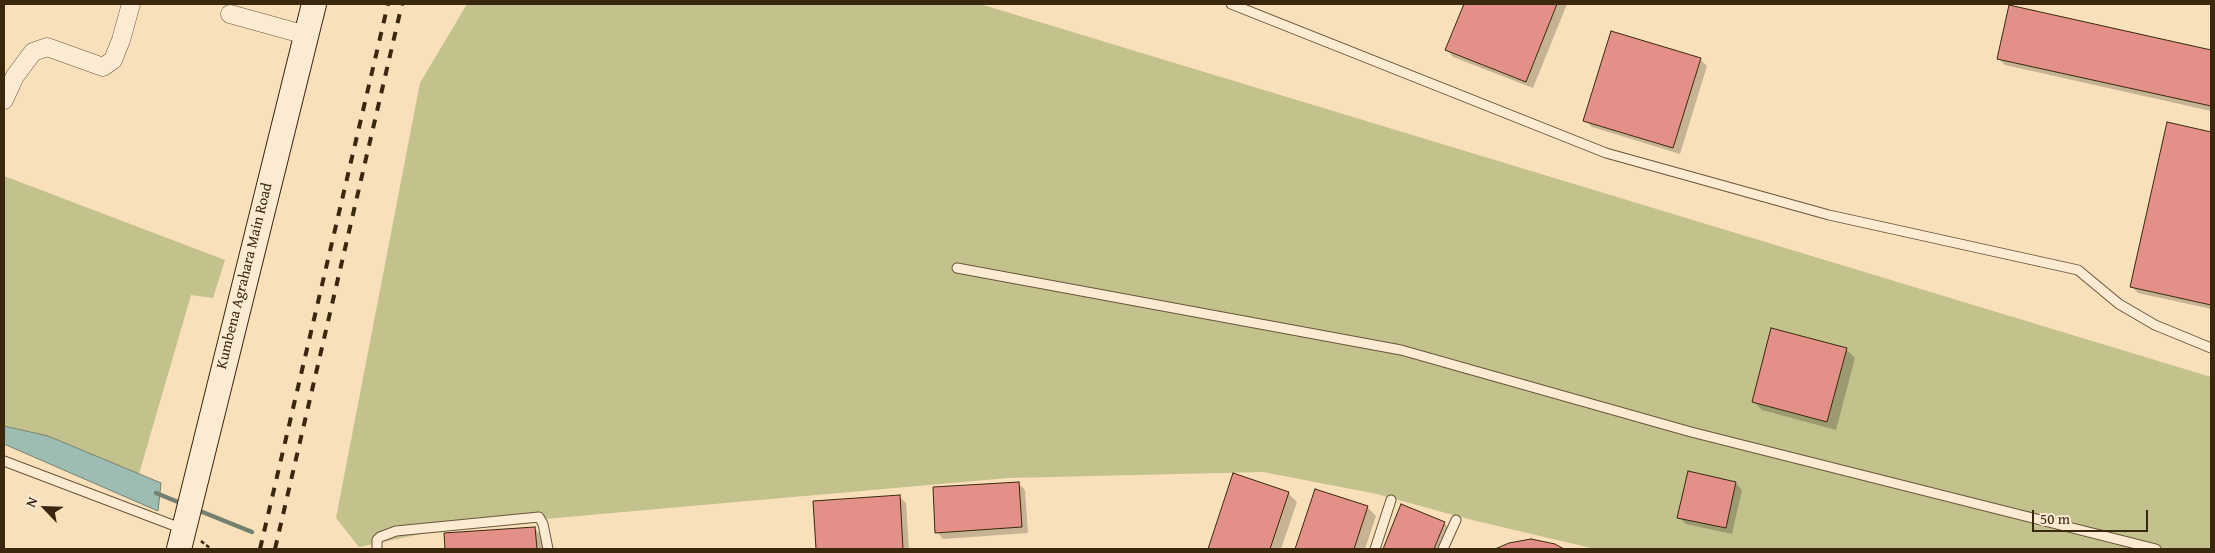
<!DOCTYPE html>
<style>
body{margin:0}
#map{position:relative;width:2215px;height:553px;overflow:hidden;background:#f8e0ba;font-family:"Gentium Book Plus",serif}
canvas{display:block}
.frame{position:absolute;inset:0;border:5px solid #3a270e;pointer-events:none}
.north{position:absolute;left:20px;top:483px;width:50px;height:50px;-webkit-text-stroke:4px #faebd2;paint-order:stroke;rotate:294deg;font-size:14px;font-weight:700;line-height:20px;text-align:center;color:#3a270e}
.north::after{content:'';display:block;margin:auto;width:18px;height:22px;background:#3a270e;clip-path:polygon(50% 0,100% 100%,50% 72%,0 100%)}
.scale{position:absolute;left:2032px;top:510px;width:116px;height:22px;box-sizing:border-box;border:2px solid #3a270e;border-top:0;padding-left:6px;font-size:15px;line-height:18px;white-space:nowrap;color:#3a270e;-webkit-text-stroke:4px #faebd2;paint-order:stroke}
</style>
<div id="map">
<canvas width="2215" height="553"></canvas>
<div class="frame"></div>
<div class="north">N</div>
<div class="scale">50 m</div>
</div>
<script>
const c = document.querySelector('canvas').getContext('2d');
c.lineJoin = 'round';
function fill(path, color) { c.fillStyle = color; c.fill(path, 'evenodd'); }
const shape = rows => new Path2D(rows.map(r => 'M' + r).join(''));
function strokePath(path, color, width, dash) { c.strokeStyle = color; c.lineWidth = width; c.lineCap = dash ? 'butt' : 'round'; c.setLineDash(dash || []); c.stroke(path); }
function drawText(font, color, halo, rows, align = 'center') {
  c.font = font + ' "Gentium Book Plus",serif'; c.lineWidth = 5; c.setLineDash([]); c.textBaseline = 'middle'; c.strokeStyle = halo; c.fillStyle = color; for (const [text, x, y, turn = 0] of rows) {
    c.save(); c.translate(x, y); c.rotate((+turn || 0) * Math.PI / 180); c.textAlign = isNaN(turn) ? turn : align; if (halo) c.strokeText(text, 0, 0); c.fillText(text, 0, 0); c.restore();
  }
}
const green = shape([
 [467,4,980,4,2211,377,2211,549,1595,549,1464,518,1377,494,1263,472,1008,478,454,527,359,547,336,518,420,83],
 [4,176,225,260,213,298,191,295,139,474,48,436,4,426]
]);
const water = shape([
 [4,426,48,436,161,483,158,511,4,444,4,426]
]);
const shadow = shape([
 [1465,4,1567,4,1533,88,1453,57,1447,50],
 [2010,6,2211,51,2211,111,2005,65,1998,58],
 [1700,59,1707,66,1680,154,1592,127,1585,120],
 [2168,123,2211,133,2211,309,2138,293,2131,286],
 [1846,349,1855,358,1836,430,1762,410,1753,401],
 [1234,475,1288,493,1297,502,1281,549,1209,549],
 [1018,483,1025,490,1028,533,943,539,937,532],
 [1736,483,1742,490,1732,534,1686,524,1679,517],
 [1316,490,1367,507,1376,516,1365,549,1296,549],
 [899,496,906,503,909,549,817,549,815,502],
 [1402,506,1444,523,1453,532,1446,549,1384,549],
 [535,529,544,538,544,549,446,549,445,534],
 [1510,544,1555,545,1562,549,1498,549]
]);
const stream = shape([
 [156,493,183,504],
 [195,509,252,532]
]);
const building = shape([
 [1464,4,1557,4,1526,82,1445,50,1464,4],
 [2009,5,2211,50,2211,106,1997,59,2009,5],
 [1611,31,1701,58,1673,148,1583,121,1611,31],
 [2167,122,2211,132,2211,305,2130,287,2167,122],
 [1771,328,1847,348,1827,422,1752,402,1771,328],
 [1688,471,1736,482,1726,528,1677,518,1688,471],
 [1233,473,1289,492,1270,549,1208,549,1233,473],
 [1019,482,1022,527,935,533,933,487,1019,482],
 [1315,489,1368,506,1354,549,1295,549,1315,489],
 [900,495,903,549,816,549,813,501,900,495],
 [1401,504,1445,522,1434,549,1383,549,1401,504],
 [535,527,537,549,445,549,444,533,535,527],
 [1531,539,1555,544,1564,549,1495,549,1509,543,1531,539]
]);
const path = shape([
 [201,541,211,549]
]);
const lane = shape([
 [1231,4,1606,153,1829,215,2078,270,2119,304,2155,325,2211,348],
 [957,268,1401,350,1691,432,2156,549],
 [4,461,183,529],
 [377,549,377,540,380,537,396,531,539,517,543,524,548,549],
 [1375,549,1391,500],
 [1443,549,1456,520]
]);
const street = shape([
 [230,14,306,35],
 [4,100,15,76,33,52,47,47,103,67,113,60,121,40,131,4]
]);
const secondary = shape([
 [179,549,314,4]
]);
const rail = shape([
 [260,549,388,4],
 [275,549,402,4]
]);
const streetNames = [
 ["Kumbena Agrahara Main Road",245,276,-76]
];
fill(green, '#c3c18c');
fill(water, '#9dbdb2');
strokePath(water, '#758170', 1);
fill(shadow, '#0003');
strokePath(stream, '#758170', 4.5);
fill(building, '#e39188');
strokePath(building, '#3a270e', 1);
strokePath(lane, '#6a5539', 11);
strokePath(street, '#6a5539', 19);
strokePath(secondary, '#3a270e', 26);
strokePath(path, '#3a270e', 2.5, [4, 2.5]);
strokePath(lane, '#faebd2', 9);
strokePath(street, '#faebd2', 18);
strokePath(secondary, '#faebd2', 24);
strokePath(rail, '#3a270e', 4, [9, 9]);
drawText('15px', '#3a270e', '#faebd2', streetNames);
</script>
